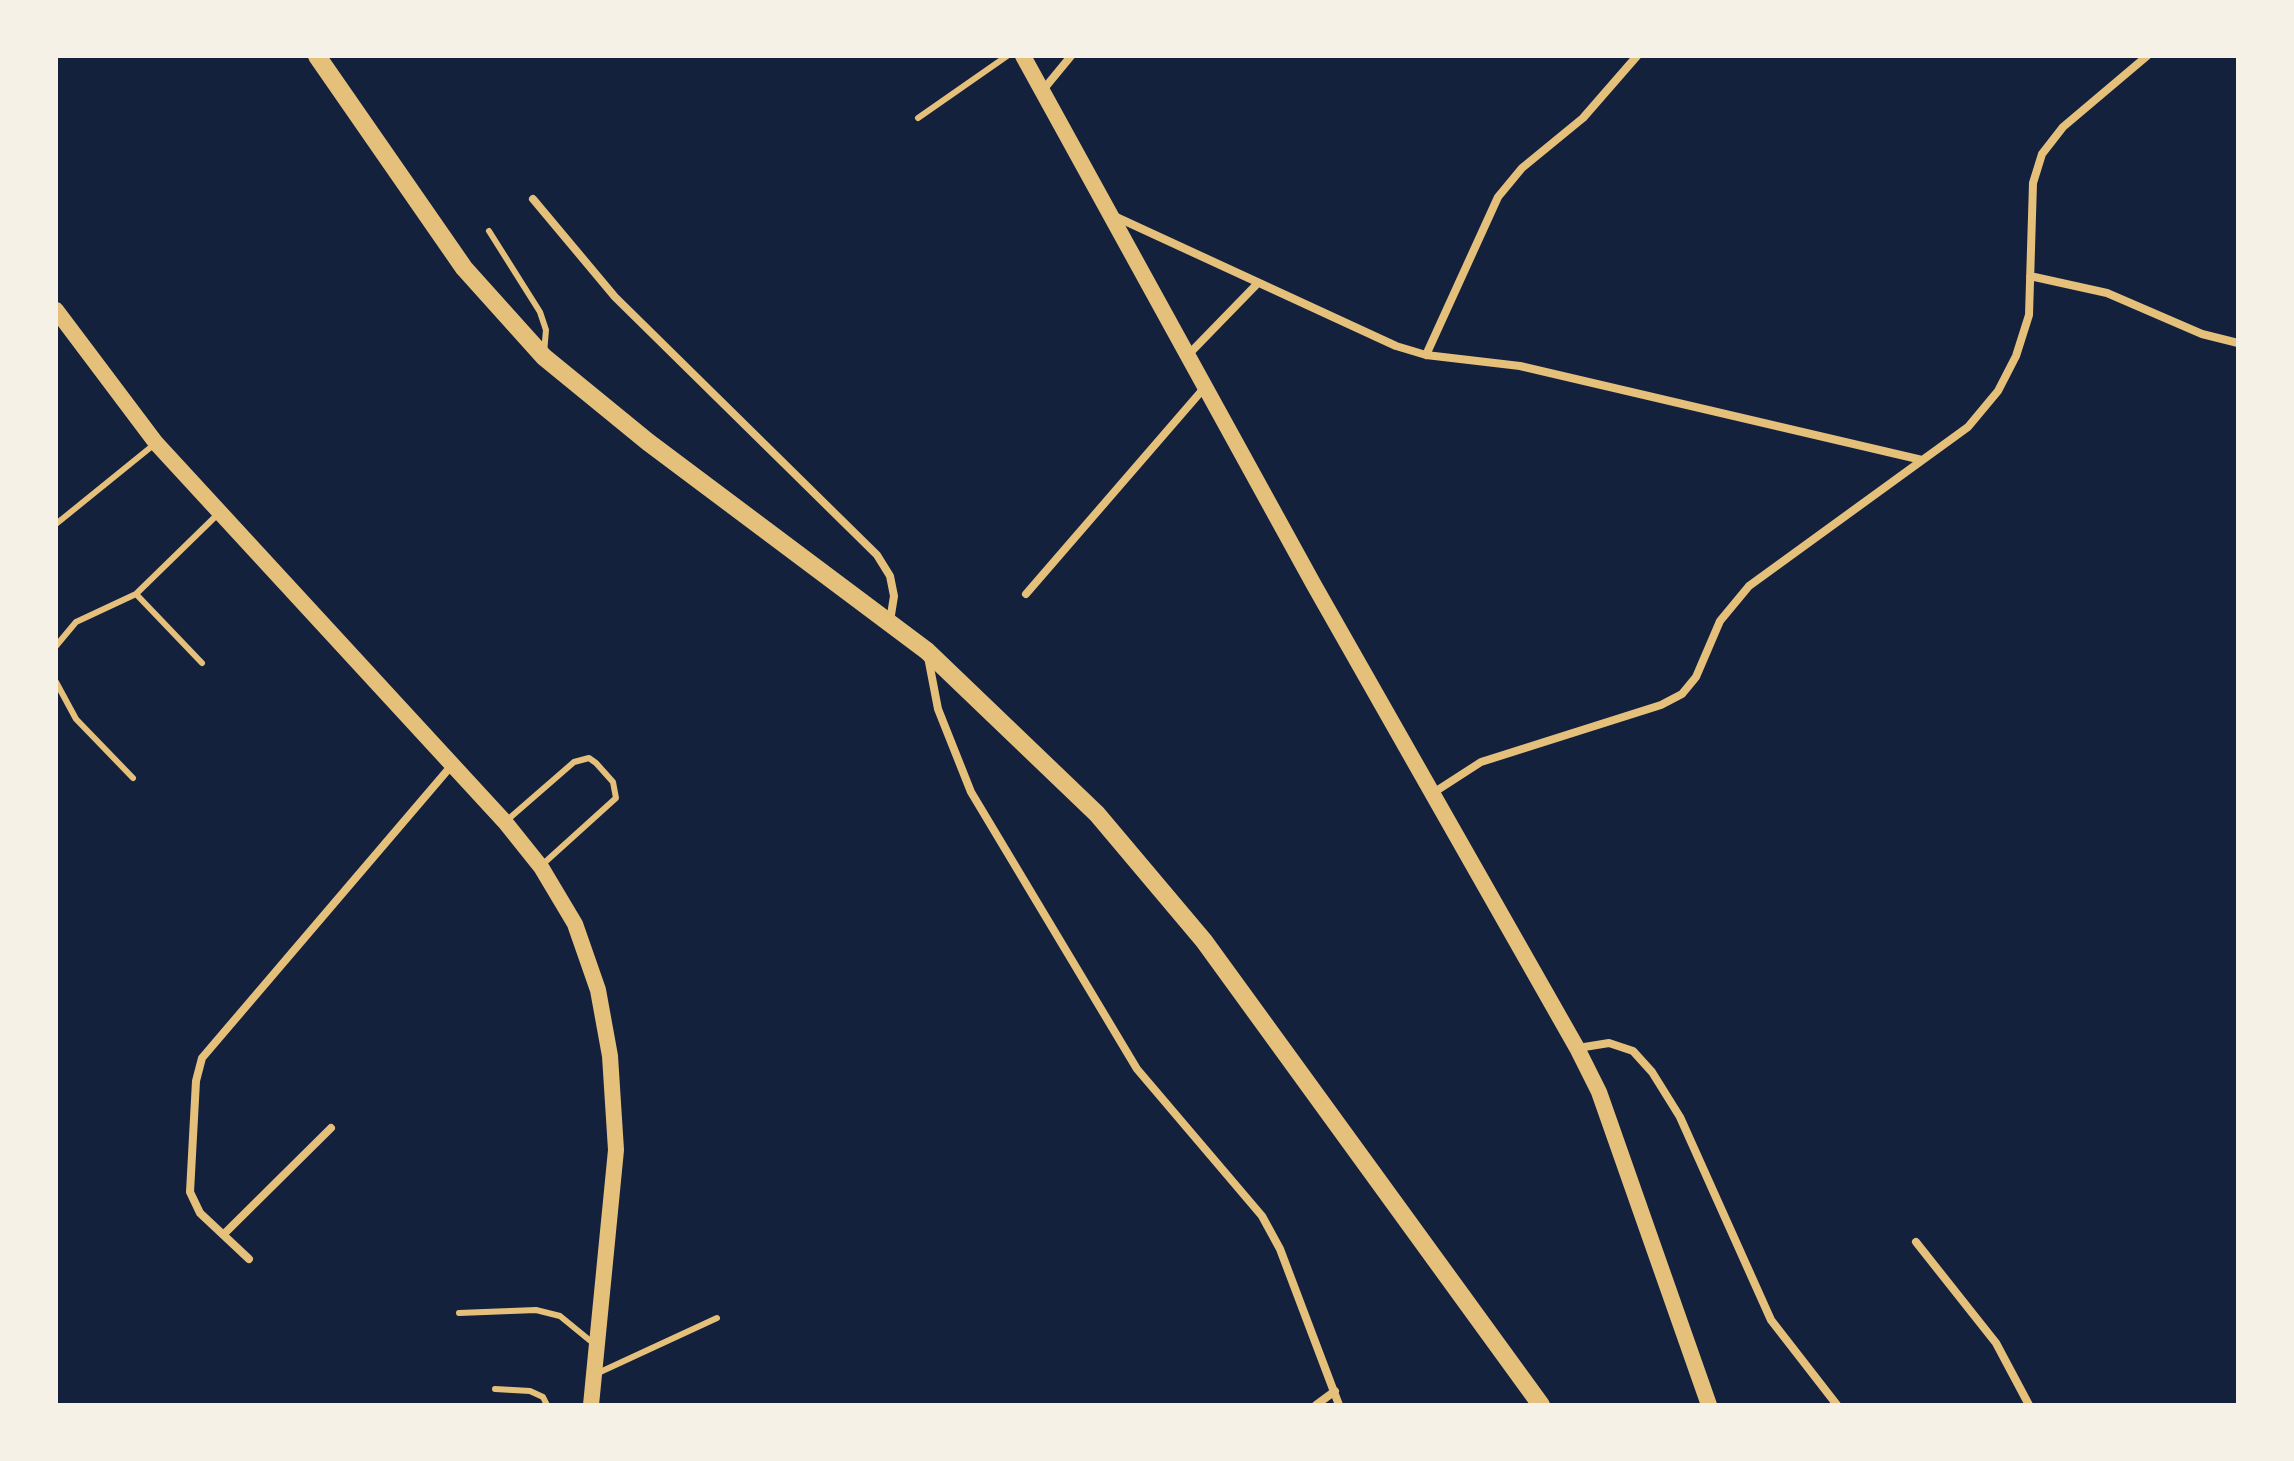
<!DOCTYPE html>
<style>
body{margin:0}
#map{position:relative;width:2294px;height:1461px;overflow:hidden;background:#14213d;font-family:Overpass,sans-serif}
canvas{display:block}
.frame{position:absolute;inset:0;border:58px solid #f6f1e7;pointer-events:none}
</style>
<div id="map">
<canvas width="2294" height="1461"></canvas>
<div class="frame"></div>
</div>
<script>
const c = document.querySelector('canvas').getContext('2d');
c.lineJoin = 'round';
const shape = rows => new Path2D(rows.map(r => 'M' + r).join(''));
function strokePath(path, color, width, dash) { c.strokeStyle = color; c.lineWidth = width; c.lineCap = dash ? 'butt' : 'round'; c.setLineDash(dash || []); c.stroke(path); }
const service = shape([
 [918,118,1007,56],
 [489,231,540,312,546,330,544,353],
 [56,524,156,443],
 [136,594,202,663],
 [56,646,76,622,136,594,219,513],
 [56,682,76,719,133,778],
 [505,822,574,762,589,758,596,763,613,782,616,798,543,864],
 [459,1313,536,1310,560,1316,593,1343],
 [598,1373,717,1318],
 [495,1389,530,1391,543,1397,547,1405]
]);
const minor = shape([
 [1043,90,1071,56],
 [533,199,615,297,877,555,890,576,894,596,890,621],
 [1114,216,1396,346,1426,355,1520,366,1922,460],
 [2030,276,2107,293,2202,334,2238,343],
 [1188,355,1258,283],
 [1426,355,1498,197,1522,168,1583,118,1637,56],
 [1026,594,1205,387],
 [928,657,938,709,971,792,1137,1069,1262,1216,1280,1249,1339,1405],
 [1433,793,1481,762,1661,705,1682,694,1696,677,1720,621,1749,586,1968,427,1998,391,2016,356,2029,315,2033,183,2042,154,2063,127,2147,56],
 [1578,1048,1609,1043,1633,1051,1652,1072,1680,1117,1771,1320,1837,1405],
 [224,1234,331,1128],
 [1916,1242,1996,1343,2029,1405],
 [249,1259,200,1213,190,1192,196,1081,202,1058,452,765],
 [1316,1405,1335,1391]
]);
const secondary = shape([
 [1023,56,1314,585,1577,1048,1599,1092,1709,1405],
 [56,310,156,443,505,822,541,867,575,924,598,990,610,1056,616,1150,591,1405]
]);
const primary = shape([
 [317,56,464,268,544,357,648,442,927,651,1097,814,1204,941,1541,1405]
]);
strokePath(service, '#e5c07b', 6);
strokePath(minor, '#e5c07b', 8);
strokePath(secondary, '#e5c07b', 16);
strokePath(primary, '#e5c07b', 18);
</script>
